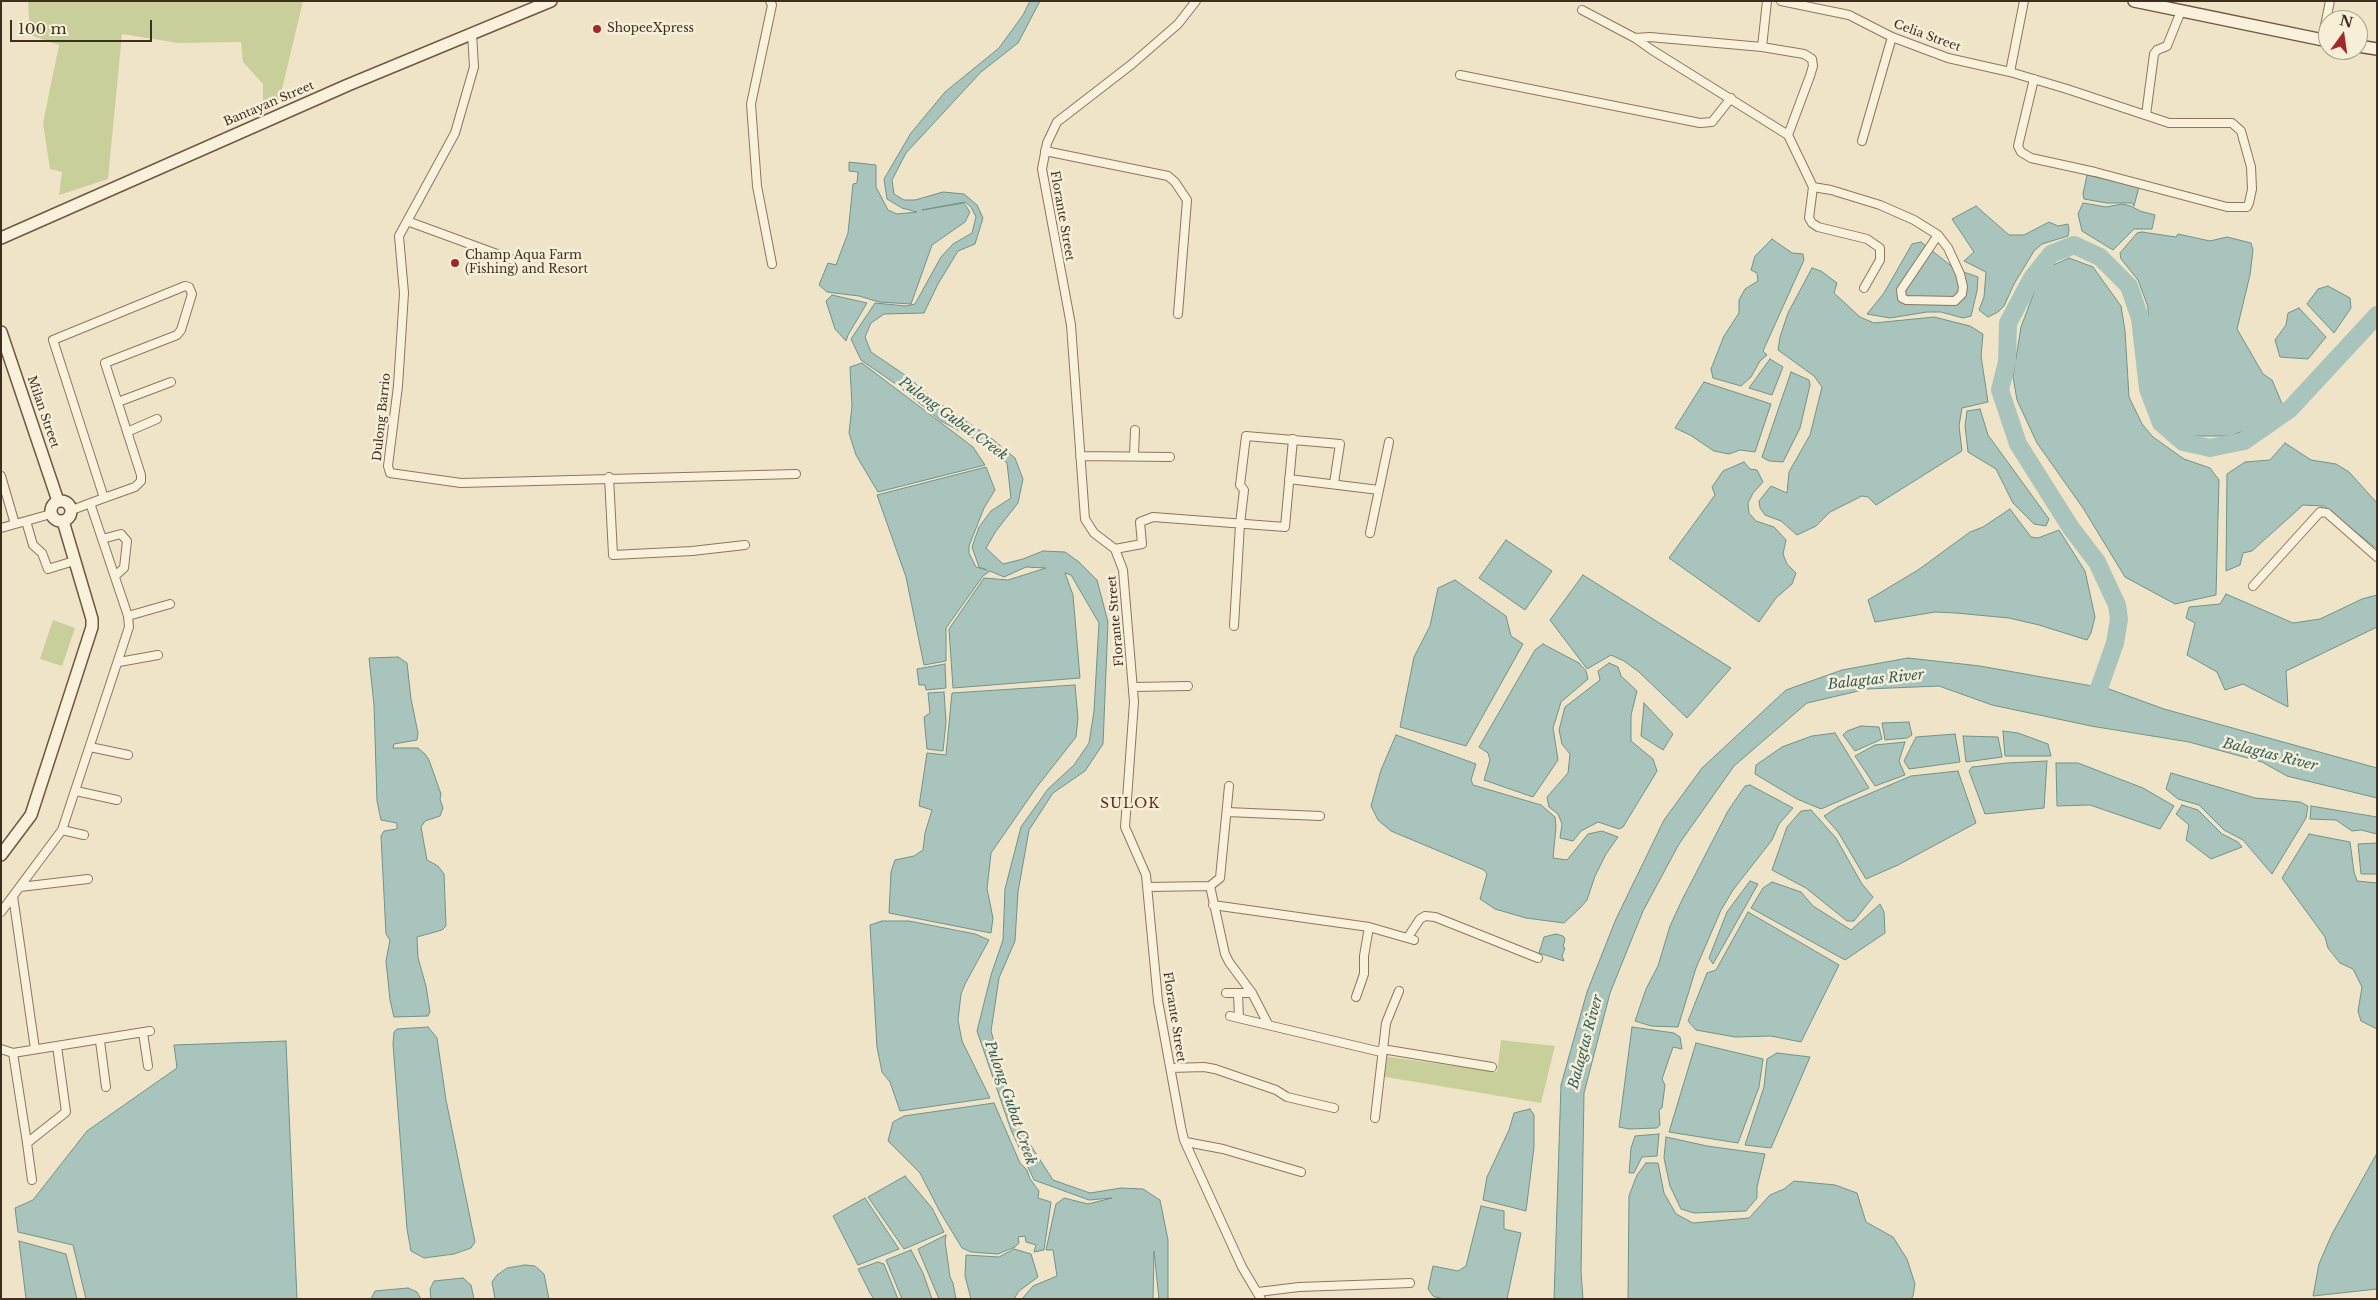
<!DOCTYPE html>
<style>
body{margin:0}
#map{position:relative;width:2378px;height:1300px;overflow:hidden;background:#f0e4c8;font-family:"Libre Baskerville",serif}
canvas{display:block}
.frame{position:absolute;inset:0;border:2px solid #3d2e20;pointer-events:none}
.north{position:absolute;left:2318px;top:10px;width:50px;height:50px;box-sizing:border-box;background:#f7eed8;border:1px solid #ada18e;border-radius:50%;rotate:14deg;font-size:14px;font-weight:700;line-height:20px;text-align:center;color:#3d2e20}
.north::after{content:'';display:block;margin:auto;width:18px;height:22px;background:#9e2a2b;clip-path:polygon(50% 0,100% 100%,50% 72%,0 100%)}
.scale{position:absolute;left:10px;top:20px;width:142px;height:22px;box-sizing:border-box;border:2px solid #3d2e20;border-top:0;padding-left:6px;font-size:15px;line-height:18px;white-space:nowrap;color:#3d2e20;-webkit-text-stroke:4px #f7eed8;paint-order:stroke}
</style>
<div id="map">
<canvas width="2378" height="1300"></canvas>
<div class="frame"></div>
<div class="north">N</div>
<div class="scale">100 m</div>
</div>
<script>
const c = document.querySelector('canvas').getContext('2d');
c.lineJoin = 'round';
function fill(path, color) { c.fillStyle = color; c.fill(path, 'evenodd'); }
const shape = rows => new Path2D(rows.map(r => 'M' + r).join(''));
function strokePath(path, color, width, dash) { c.strokeStyle = color; c.lineWidth = width; c.lineCap = dash ? 'butt' : 'round'; c.setLineDash(dash || []); c.stroke(path); }
function drawText(font, color, halo, rows, align = 'center') {
  c.font = font + ' "Libre Baskerville",serif'; c.lineWidth = 5; c.setLineDash([]); c.textBaseline = 'middle'; c.strokeStyle = halo; c.fillStyle = color; for (const [text, x, y, turn = 0] of rows) {
    c.save(); c.translate(x, y); c.rotate((+turn || 0) * Math.PI / 180); c.textAlign = isNaN(turn) ? turn : align; if (halo) c.strokeText(text, 0, 0); c.fillText(text, 0, 0); c.restore();
  }
}
const green = shape([
 [28,1,303,1,278,106,263,113,263,84,243,62,241,42,178,43,122,34,108,179,59,195,62,172,50,169,43,123,59,45,30,35],
 [53,620,75,628,62,666,40,659],
 [1501,1040,1555,1046,1541,1103,1380,1076,1383,1056,1497,1072]
]);
const water = shape([
 [1030,1,1040,1,1018,43,981,72,906,153,892,180,894,194,904,200,915,200,943,192,964,194,977,205,983,218,975,244,958,251,938,284,924,313,884,314,871,323,865,337,871,352,908,377,933,399,991,438,1015,458,1023,479,1018,503,996,531,986,548,1003,564,1023,559,1043,551,1065,552,1079,562,1097,580,1108,622,1103,744,1085,771,1053,793,1029,830,1018,892,1015,941,999,978,991,1031,1019,1127,1053,1180,1090,1193,1121,1188,1143,1189,1160,1200,1168,1240,1168,1299,1159,1299,1154,1251,1153,1299,1022,1299,1033,1286,1057,1276,1053,1250,1046,1250,1056,1204,1064,1198,1088,1204,1112,1198,1089,1200,1034,1180,1011,1130,977,1031,991,975,1003,940,1005,889,1021,827,1048,789,1074,765,1089,743,1094,711,1099,623,1071,575,1065,573,1073,595,1080,678,953,688,949,629,984,578,1008,580,1046,568,1026,567,1004,577,990,571,983,576,946,628,946,661,924,665,906,577,877,495,986,467,995,490,984,508,969,546,969,553,976,567,987,570,979,567,972,547,979,527,991,511,1011,498,1007,463,986,445,941,421,900,387,861,360,851,339,875,303,906,306,915,304,941,257,953,244,972,233,976,217,971,207,965,202,922,210,964,203,970,212,965,222,932,245,911,304,879,302,859,296,827,292,819,285,828,263,836,265,848,233,853,184,857,183,858,172,849,171,849,162,876,165,876,187,888,210,897,214,917,212,902,208,887,199,884,179,911,133,945,92,999,48,1023,15,1030,1],
 [2087,175,2139,187,2134,206,2132,203,2107,203,2084,199,2083,194,2087,175],
 [2083,203,2106,207,2122,204,2131,206,2140,211,2155,215,2152,229,2134,229,2113,250,2082,231,2078,214,2083,203],
 [1976,206,2009,235,2024,235,2049,222,2058,226,2068,224,2069,230,2068,236,2042,244,2034,251,2014,284,2004,306,1998,312,1988,317,1979,310,1984,297,1986,272,1964,261,1974,252,1952,219,1976,206],
 [2142,232,2176,237,2178,234,2210,241,2227,237,2251,243,2253,250,2250,275,2237,329,2263,374,2272,380,2283,406,2257,426,2249,427,2244,431,2229,436,2187,436,2173,426,2164,416,2155,396,2148,351,2148,307,2138,280,2121,259,2120,253,2137,233,2142,232],
 [1772,239,1792,253,1803,254,1804,260,1763,351,1767,355,1760,361,1751,377,1741,386,1713,378,1711,369,1724,336,1739,313,1739,300,1745,289,1758,281,1757,273,1751,270,1755,256,1772,239],
 [1921,242,1955,269,1978,277,1977,291,1971,316,1963,318,1941,312,1927,312,1890,318,1867,314,1884,293,1912,244,1921,242],
 [2069,258,2093,267,2121,306,2125,331,2129,397,2142,424,2153,437,2184,459,2210,468,2219,480,2216,595,2175,604,2125,577,2083,508,2037,443,2017,400,2013,377,2021,327,2038,282,2051,266,2069,258],
 [1812,268,1821,271,1837,283,1834,293,1860,317,1874,323,1934,317,1970,326,1983,334,1981,356,1988,402,1962,408,1959,426,1962,451,1876,505,1868,497,1862,496,1830,512,1816,526,1797,535,1781,521,1765,515,1760,508,1759,501,1771,486,1787,493,1789,472,1810,435,1822,387,1814,376,1778,350,1780,337,1788,313,1812,268],
 [2328,286,2350,298,2351,308,2334,333,2307,304,2318,289,2328,286],
 [832,295,867,303,848,335,846,341,835,329,826,301,832,295],
 [2299,308,2326,337,2308,359,2280,357,2275,340,2286,325,2288,313,2299,308],
 [1770,359,1783,367,1772,395,1749,388,1770,359],
 [862,363,973,447,985,465,878,492,856,455,849,433,852,406,850,367,862,363],
 [1791,372,1809,380,1810,385,1800,428,1783,462,1769,461,1762,457,1791,372],
 [1704,382,1771,404,1755,452,1740,450,1729,454,1714,451,1690,435,1675,428,1704,382],
 [1980,409,1988,435,2049,519,2046,526,2034,524,2013,503,1996,469,1968,452,1965,426,1967,411,1980,409],
 [2285,443,2311,460,2336,464,2349,472,2377,503,2377,549,2324,506,2303,505,2252,551,2243,553,2240,565,2226,571,2227,474,2245,462,2270,460,2285,443],
 [1744,462,1750,469,1757,470,1763,482,1753,493,1748,503,1749,513,1756,521,1774,527,1786,540,1783,554,1787,564,1796,573,1792,584,1776,598,1759,622,1669,558,1715,495,1712,487,1723,471,1744,462],
 [2010,509,2031,537,2038,538,2059,530,2085,571,2095,617,2091,633,2087,640,2039,625,2009,618,1956,613,1935,612,1875,622,1868,600,1918,570,1970,532,1983,527,2010,509],
 [1506,540,1552,571,1525,610,1479,578,1506,540],
 [1583,575,1731,668,1687,718,1639,672,1624,661,1611,655,1587,669,1550,620,1583,575],
 [1455,580,1506,616,1511,636,1523,644,1466,746,1400,727,1414,657,1430,626,1438,588,1455,580],
 [2226,594,2293,623,2320,619,2362,599,2377,595,2377,627,2286,671,2288,707,2243,684,2225,690,2217,672,2187,655,2195,623,2186,618,2189,607,2220,604,2226,594],
 [1543,644,1579,663,1586,671,1588,679,1561,702,1553,728,1558,760,1533,797,1484,780,1490,760,1488,753,1479,747,1535,650,1543,644],
 [398,657,407,663,411,699,418,733,417,740,394,744,393,748,418,748,425,754,429,760,441,794,440,799,443,808,440,816,425,821,421,827,427,860,438,866,444,874,446,926,442,930,417,937,418,958,426,986,430,1012,428,1016,394,1017,390,1000,386,961,390,940,386,934,381,836,384,831,397,829,397,823,381,820,377,801,374,705,369,658,398,657],
 [1908,658,1980,666,2109,689,2164,709,2377,768,2377,798,2287,776,2262,762,2189,742,2091,726,1992,705,1939,686,1867,689,1807,703,1734,766,1679,844,1643,911,1610,993,1584,1093,1581,1272,1583,1299,1554,1299,1561,1085,1587,992,1616,919,1664,820,1702,768,1786,690,1842,670,1908,658],
 [1609,663,1618,667,1621,676,1637,691,1631,715,1631,741,1653,759,1657,771,1623,827,1619,829,1598,822,1581,831,1573,841,1560,838,1562,824,1558,814,1549,807,1547,797,1568,773,1570,754,1562,744,1559,730,1565,707,1600,680,1598,671,1609,663],
 [945,664,946,688,926,690,925,685,919,685,917,669,945,664],
 [1075,685,1078,718,1076,737,1036,788,991,853,987,889,993,918,991,933,889,913,891,872,895,860,914,856,923,850,925,833,932,810,919,806,927,753,946,755,952,693,1075,685],
 [944,692,946,722,943,751,927,749,924,717,930,713,928,693,944,692],
 [1644,703,1673,734,1663,750,1641,736,1644,703],
 [1909,722,1912,735,1907,738,1885,740,1882,723,1909,722],
 [1861,726,1879,727,1882,739,1855,751,1843,735,1847,731,1861,726],
 [2003,731,2018,733,2048,744,2051,756,2005,756,2003,731],
 [1835,733,1869,788,1821,809,1797,799,1755,774,1756,765,1782,747,1812,736,1835,733],
 [1955,734,1960,762,1909,769,1904,761,1916,737,1955,734],
 [1396,735,1476,764,1471,780,1473,785,1541,805,1555,817,1556,827,1553,858,1567,860,1588,834,1602,831,1618,837,1606,854,1595,876,1587,900,1581,907,1564,923,1526,918,1495,909,1480,899,1487,874,1484,870,1391,831,1378,820,1371,806,1381,770,1396,735],
 [1963,736,1998,737,2002,757,1966,762,1963,736],
 [1905,742,1899,761,1905,775,1875,786,1855,756,1875,745,1905,742],
 [2047,761,2044,808,1985,814,1969,771,1972,767,2007,763,2047,761],
 [2056,763,2078,763,2143,788,2174,806,2160,829,2090,805,2057,806,2056,763],
 [1958,771,1976,823,1898,865,1866,879,1838,832,1824,816,1838,807,1911,776,1958,771],
 [2171,773,2255,798,2300,802,2308,806,2306,818,2272,874,2243,840,2224,830,2199,805,2178,799,2166,789,2171,773],
 [1750,785,1793,808,1779,824,1772,840,1733,890,1721,910,1696,968,1678,1027,1651,1026,1635,1021,1646,989,1658,966,1670,926,1682,900,1728,811,1745,786,1750,785],
 [2182,805,2198,810,2222,834,2238,842,2242,847,2211,859,2186,840,2189,825,2176,814,2182,805],
 [2311,806,2377,817,2377,834,2361,830,2352,831,2336,820,2310,819,2311,806],
 [1811,810,1836,838,1862,884,1873,897,1854,921,1847,921,1806,888,1772,870,1787,827,1801,811,1811,810],
 [2309,834,2350,842,2354,872,2357,881,2377,883,2377,1029,2361,1021,2358,1011,2362,987,2353,969,2340,963,2328,948,2325,937,2282,878,2309,834],
 [2377,843,2377,874,2361,874,2358,844,2377,843],
 [1750,881,1758,884,1713,964,1709,958,1727,912,1750,881],
 [1772,882,1801,892,1813,906,1851,930,1880,904,1884,912,1885,933,1845,960,1751,908,1763,888,1772,882],
 [1748,912,1839,965,1801,1042,1771,1036,1735,1037,1696,1030,1688,1021,1707,973,1716,970,1748,912],
 [882,921,909,921,975,934,989,940,965,984,961,994,958,1020,962,1041,990,1098,900,1111,890,1082,882,1072,877,1047,870,925,882,921],
 [1556,934,1563,936,1565,939,1563,947,1565,948,1562,956,1564,961,1539,953,1544,937,1556,934],
 [428,1027,437,1038,446,1100,475,1242,471,1248,454,1254,424,1258,411,1251,407,1229,393,1044,394,1032,397,1029,428,1027],
 [1632,1027,1674,1033,1680,1037,1682,1049,1673,1047,1662,1079,1665,1085,1662,1108,1659,1110,1660,1125,1657,1128,1629,1129,1619,1127,1632,1027],
 [286,1041,297,1299,86,1299,73,1245,18,1232,15,1208,33,1200,87,1131,177,1068,174,1045,286,1041],
 [1696,1043,1763,1059,1759,1087,1738,1143,1669,1132,1696,1043],
 [1777,1053,1810,1057,1771,1148,1745,1145,1764,1087,1767,1059,1777,1053],
 [994,1103,1020,1163,1027,1170,1030,1179,1039,1191,1038,1198,1051,1202,1044,1250,1034,1252,1036,1245,1026,1242,1025,1236,1018,1237,1019,1243,1015,1247,998,1254,971,1252,962,1248,939,1210,920,1173,888,1141,893,1122,904,1116,994,1103],
 [1530,1109,1534,1115,1534,1147,1526,1211,1483,1200,1487,1177,1509,1130,1514,1113,1530,1109],
 [1659,1134,1657,1156,1642,1157,1634,1173,1629,1173,1631,1148,1635,1136,1659,1134],
 [1666,1137,1707,1146,1765,1154,1757,1187,1757,1198,1746,1211,1694,1213,1681,1209,1670,1186,1664,1158,1666,1137],
 [2377,1153,2377,1289,2313,1296,2319,1264,2332,1234,2377,1153],
 [1646,1163,1658,1163,1664,1193,1676,1214,1693,1223,1749,1218,1770,1195,1784,1189,1794,1181,1835,1185,1857,1193,1866,1222,1893,1237,1907,1259,1915,1284,1913,1296,1911,1299,1628,1299,1629,1196,1637,1175,1646,1163],
 [905,1176,932,1208,944,1232,904,1249,868,1197,905,1176],
 [865,1198,899,1249,858,1265,833,1216,865,1198],
 [1481,1206,1504,1211,1504,1229,1521,1233,1507,1299,1443,1299,1433,1296,1428,1289,1433,1266,1458,1271,1466,1266,1481,1206],
 [946,1235,945,1241,950,1277,953,1283,956,1299,939,1299,918,1249,946,1235],
 [19,1241,66,1254,77,1299,26,1299,19,1241],
 [1014,1249,1031,1254,1038,1277,1019,1291,1014,1299,971,1299,965,1276,966,1255,999,1257,1014,1249],
 [911,1250,923,1273,932,1299,902,1299,886,1260,911,1250],
 [878,1262,884,1264,898,1299,874,1299,870,1293,858,1269,878,1262],
 [525,1265,535,1266,544,1274,549,1299,495,1299,492,1282,497,1275,507,1268,525,1265],
 [463,1278,471,1285,474,1299,431,1299,430,1289,434,1281,463,1278],
 [408,1288,417,1292,421,1299,371,1299,375,1291,408,1288]
]);
const river = shape([
 [2092,708,2115,643,2119,619,2117,605,2097,562,2071,528,2018,444,2000,390,2007,362,2008,323,2032,278,2051,254,2074,245,2100,257,2129,286,2140,318,2148,389,2161,423,2183,442,2210,448,2244,441,2290,409,2377,315]
]);
const street = shape([
 [770,1,772,5,751,104,757,186,772,264],
 [1196,1,1178,24,1132,64,1057,122,1047,143,1042,169,1071,325,1085,519,1094,533,1115,549,1123,570,1134,702,1125,827,1146,875,1158,1001,1181,1127,1184,1140,1242,1267,1261,1299],
 [1781,1,1849,15,1892,37,1948,58,2010,72,2067,89,2169,123,2232,123,2241,131,2251,167,2252,189,2249,203,2247,207,2227,207,2095,172,2031,158,2021,152,2018,146,2034,79],
 [1582,10,1635,38,1650,37,1762,47,1804,54,1812,59,1813,66,1810,76,1788,135,1813,187,1809,218,1812,223,1818,227,1867,239,1880,248,1880,260,1864,288],
 [472,33,474,67,455,133,399,236,404,293,398,386,388,466,390,473,461,483,796,474],
 [1635,38,1652,50,1788,135],
 [2322,40,2330,1],
 [1762,47,1767,1],
 [2010,72,2024,1],
 [1460,75,1700,123,1712,122,1731,98],
 [2146,115,2154,54,2157,50,2167,46,2181,11],
 [1862,141,1892,37],
 [1045,151,1168,176,1175,182,1187,200,1178,314],
 [1813,187,1831,190,1880,205,1914,220,1938,235,1948,248,1960,274,1963,287,1962,294,1955,301,1906,300,1902,298,1901,290,1938,235],
 [407,221,527,265],
 [118,402,171,382],
 [127,432,157,419],
 [1134,455,1135,430],
 [1080,456,1170,457],
 [1,476,15,524],
 [609,477,613,555,692,551,745,545],
 [1289,479,1379,490],
 [72,510,104,498,135,487,141,481,141,475,105,363,177,335,181,330,192,294,189,287,185,286,53,340,104,498],
 [26,521,33,545,42,553,48,569,74,561],
 [1,528,51,514],
 [1370,533,1389,442],
 [102,539,121,534,127,541,124,568,115,576],
 [1115,549,1142,544,1140,522,1153,517,1285,527,1293,439],
 [2253,586,2320,512,2327,513,2377,557],
 [128,616,170,604],
 [1234,626,1240,524,1244,490,1240,485,1246,436,1340,444,1334,483],
 [119,662,158,655],
 [1134,687,1188,686],
 [90,747,128,755],
 [76,791,117,800],
 [1227,812,1320,816],
 [62,830,84,835],
 [1210,886,1225,954,1229,962,1252,993,1268,1024],
 [20,887,88,879],
 [1148,887,1210,886,1220,878,1229,786],
 [13,896,35,1049],
 [1213,905,1369,927,1414,940],
 [1,912,62,830,129,627,128,616,90,503],
 [1408,937,1420,919,1425,916,1435,917,1538,958],
 [1226,993,1252,993],
 [1238,993,1239,1018],
 [1356,997,1364,974,1364,956,1369,927],
 [1230,1016,1381,1052],
 [143,1033,148,1066],
 [100,1041,106,1087],
 [1,1049,13,1053,150,1031],
 [1382,1049,1492,1067],
 [13,1053,27,1143,66,1112,57,1046],
 [1171,1068,1204,1067,1215,1069,1276,1090,1287,1097,1334,1108],
 [1375,1118,1386,1023,1399,991],
 [1186,1142,1223,1149,1301,1172],
 [27,1143,32,1180],
 [1258,1292,1299,1287,1410,1283]
]);
const secondary = shape([
 [2134,1,2328,41],
 [2358,46,2377,49],
 [1,238,348,85,551,1],
 [1,332,58,501],
 '51 511a10 10 0 1 1 20 0a10 10 0 1 1-20 0Z',
 [1,855,31,815,92,627,92,619,63,521]
]);
const markers = [
 [597,29,5,"#9e2a2b"],
 [455,263,5,"#9e2a2b"]
];
const poiNames = [
 ["ShopeeXpress",607,29],
 ["Champ Aqua Farm",465,256],
 ["(Fishing) and Resort",465,270]
];
const streetNames = [
 ["Celia Street",1927,36,20],
 ["Bantayan Street",269,104,-23],
 ["Florante Street",1062,216,80],
 ["Milan Street",43,412,71],
 ["Dulong Barrio",382,417,-84],
 ["Florante Street",1116,621,-95],
 ["Florante Street",1174,1017,81]
];
const waterNames = [
 ["Pulong Gubat Creek",953,419,36],
 ["Balagtas River",1876,680,-6],
 ["Balagtas River",2270,755,14],
 ["Balagtas River",1586,1042,-75],
 ["Pulong Gubat Creek",1010,1103,71]
];
const neighbourhoodNames = [
 ["SULOK",1130,804]
];
fill(green, '#c9cf9b');
fill(water, '#a9c4bc');
strokePath(water, '#6f938a', 1);
strokePath(river, '#a9c4bc', 18);
strokePath(street, '#8d765c', 10);
strokePath(secondary, '#6f573f', 14);
strokePath(street, '#faf1dc', 8);
strokePath(secondary, '#faf1dc', 11);
for (const [x, y, r, color] of markers) { const dot = new Path2D(); dot.arc(x, y, r, 0, 2 * Math.PI); c.fillStyle = color; c.fill(dot); strokePath(dot, '#f7eed8', 2); }
drawText('12px', '#3d2e20', '#f7eed8', poiNames, 'left');
drawText('12px', '#3d2e20', '#f7eed8', streetNames);
drawText('italic 14px', '#2f5d5a', '#f7eed8', waterNames);
c.letterSpacing = '1px';
drawText('14px', '#6b2e1e', '#f7eed8', neighbourhoodNames);
c.letterSpacing = '0px';
</script>
